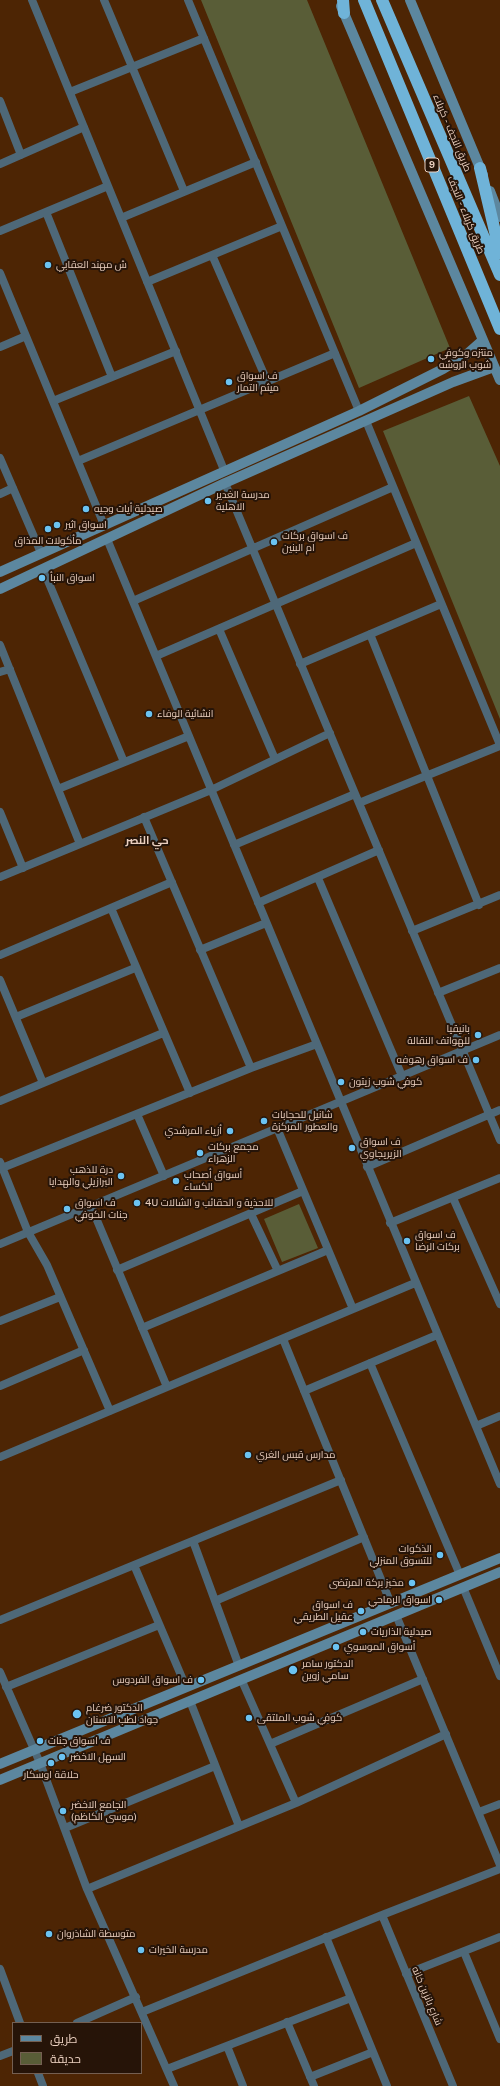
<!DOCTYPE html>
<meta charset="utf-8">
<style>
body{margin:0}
#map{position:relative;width:500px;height:2086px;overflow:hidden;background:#4d2504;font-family:"Public Sans",Cairo,sans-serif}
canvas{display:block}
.legend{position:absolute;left:12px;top:2022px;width:130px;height:52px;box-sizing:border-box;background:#261408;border:1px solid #745f51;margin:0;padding:5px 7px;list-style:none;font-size:12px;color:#eacfbf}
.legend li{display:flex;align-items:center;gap:8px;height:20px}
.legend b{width:20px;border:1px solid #745f51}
</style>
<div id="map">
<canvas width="500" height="2086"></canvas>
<ul class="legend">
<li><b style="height:5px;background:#5c879f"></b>طريق</li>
<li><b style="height:11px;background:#595d37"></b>حديقة</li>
</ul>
</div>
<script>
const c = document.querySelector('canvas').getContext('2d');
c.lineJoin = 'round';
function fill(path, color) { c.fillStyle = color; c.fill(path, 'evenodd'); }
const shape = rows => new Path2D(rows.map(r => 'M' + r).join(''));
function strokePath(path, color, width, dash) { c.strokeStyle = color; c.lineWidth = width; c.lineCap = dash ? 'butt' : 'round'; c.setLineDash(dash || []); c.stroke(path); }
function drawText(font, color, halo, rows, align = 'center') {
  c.font = font + ' "Public Sans",Cairo,sans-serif'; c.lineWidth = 4; c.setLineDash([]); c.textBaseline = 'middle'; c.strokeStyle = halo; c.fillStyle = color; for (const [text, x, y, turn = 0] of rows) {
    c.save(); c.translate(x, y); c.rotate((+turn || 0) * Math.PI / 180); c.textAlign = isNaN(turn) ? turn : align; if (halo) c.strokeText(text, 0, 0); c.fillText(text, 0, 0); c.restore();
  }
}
const green = shape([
 [201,0,307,0,450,348,359,388],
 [469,396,500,466,500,719,383,431],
 [299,1204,318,1248,282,1262,264,1219]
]);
const street = shape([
 [32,0,224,470],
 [104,0,184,191],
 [188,0,359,411],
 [70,92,204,38],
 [0,101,21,155],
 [0,164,84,127],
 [46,212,112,377],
 [121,218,256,162],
 [0,231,108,186],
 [212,255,267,381],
 [0,273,104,525],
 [147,282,282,226],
 [0,347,26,336],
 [53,401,176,351],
 [366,421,500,745],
 [0,458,41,553],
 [78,461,335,353],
 [225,483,500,1140],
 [0,494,13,488],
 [107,539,500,1484],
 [43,569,124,762],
 [133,601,393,487],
 [219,629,275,759],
 [370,634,479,905],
 [0,645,80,844],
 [156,656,416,543],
 [300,664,441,604],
 [0,672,10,669],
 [58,789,189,736],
 [359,803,500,746],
 [0,812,23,868],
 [144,817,251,1068],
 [234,845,355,794],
 [0,877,211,790,330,733],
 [318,878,402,1076],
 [258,903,379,850],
 [111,908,190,1093],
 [412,931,500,895],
 [200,950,266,923],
 [0,955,172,882],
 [0,980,43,1083],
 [438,993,500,968],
 [16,1017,135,968],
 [0,1101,163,1033],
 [137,1114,164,1176],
 [277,1128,353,1309],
 [0,1162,28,1232,47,1265,110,1411],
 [367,1167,500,1110],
 [2,1168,251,1068,317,1044],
 [453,1198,500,1304],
 [91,1206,167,1387],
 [251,1214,278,1271],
 [390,1223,500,1178],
 [0,1244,500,1035],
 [117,1270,303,1191],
 [0,1321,60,1297],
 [142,1328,328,1250],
 [283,1339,391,1604],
 [370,1363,460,1575],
 [0,1386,84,1350],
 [304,1391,437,1335],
 [476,1426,500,1416],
 [0,1457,415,1283],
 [193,1541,239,1666],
 [134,1565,186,1687],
 [463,1587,500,1676],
 [215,1601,364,1537],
 [396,1615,500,1865],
 [0,1620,341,1480],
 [0,1672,40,1763,87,1889,174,2086],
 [242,1681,296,1803],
 [6,1687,159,1625],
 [190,1701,239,1826],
 [270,1744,423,1679],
 [479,1812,500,1804],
 [65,1828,215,1766],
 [87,1889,296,1803,446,1734],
 [382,1915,453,2086],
 [326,1937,387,2086],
 [464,1952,500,2039],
 [0,1969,20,2023],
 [406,1974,500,1937],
 [142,2012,382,1915,500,1869],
 [287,2022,314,2086],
 [77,2023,136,1997],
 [227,2046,243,2086],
 [0,2056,13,2051],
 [167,2069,351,1998],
 [38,2073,43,2086],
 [310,2077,373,2052]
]);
const secondary = shape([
 [410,0,483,175],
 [341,6,500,380],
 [490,191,500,217],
 [0,572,359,411,443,369,466,355,483,340],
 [0,589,225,483,453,382,494,367],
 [0,1764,500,1558],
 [0,1780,500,1572]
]);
const highway = shape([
 [343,0,344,13],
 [364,0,500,329],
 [382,0,500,275],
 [480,168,500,253]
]);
const markers = [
 [48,265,4,"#6bc3f2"],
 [431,359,4,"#6bc3f2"],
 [229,382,4,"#6bc3f2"],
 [208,501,4,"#6bc3f2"],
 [86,509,4,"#6bc3f2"],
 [57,525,4,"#6bc3f2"],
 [48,529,4,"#6bc3f2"],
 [274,542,4,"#6bc3f2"],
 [42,578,4,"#6bc3f2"],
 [149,714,4,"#6bc3f2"],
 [478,1035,4,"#6bc3f2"],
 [476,1060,4,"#6bc3f2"],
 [341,1082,4,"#6bc3f2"],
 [264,1121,4,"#6bc3f2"],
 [230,1131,4,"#6bc3f2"],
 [352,1148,4,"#6bc3f2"],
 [200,1153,4,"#6bc3f2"],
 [121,1176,4,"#6bc3f2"],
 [176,1181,4,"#6bc3f2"],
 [137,1203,4,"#6bc3f2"],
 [67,1209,4,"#6bc3f2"],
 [407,1241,4,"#6bc3f2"],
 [248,1455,4,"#6bc3f2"],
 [440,1555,4,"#6bc3f2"],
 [412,1583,4,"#6bc3f2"],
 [439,1600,4,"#6bc3f2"],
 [361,1611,4,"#6bc3f2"],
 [363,1632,4,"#6bc3f2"],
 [336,1647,4,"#6bc3f2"],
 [293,1670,5,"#6bc3f2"],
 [201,1680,4,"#6bc3f2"],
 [77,1714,5,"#6bc3f2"],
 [249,1718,4,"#6bc3f2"],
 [40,1741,4,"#6bc3f2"],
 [62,1757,4,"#6bc3f2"],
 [51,1763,4,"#6bc3f2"],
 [63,1811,4,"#6bc3f2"],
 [49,1934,4,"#6bc3f2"],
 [141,1950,4,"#6bc3f2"]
];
const shields = [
 [432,165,14]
];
const shieldNames = [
 ["9",432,165]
];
const streetNames = [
 ["طريق النجف - کربلاء",452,133,67],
 ["طريق کربلاء - النجف",466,215,68],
 ["شارع بانزين خانه",427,1996,67]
];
const poiNames = [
 ["ش مهند العقابي",56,265],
 ["منتزه وكوفي",439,353],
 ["شوب الروشه",439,365],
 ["ف اسواق",237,376],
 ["ميثم التمار",237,388],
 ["مدرسة الغدير",216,495],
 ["الاهلية",216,507],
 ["صيدلية أيات وجيه",94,509],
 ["اسواق اثير",65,525],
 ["ف اسواق بركات",282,536],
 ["ام البنين",282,548],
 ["مأكولات المذاق",48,541,"center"],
 ["اسواق النبأ",50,578],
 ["انشائية الوفاء",157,714],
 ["بانيقيا",470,1029,"right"],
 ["للهواتف النقالة",470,1041,"right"],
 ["ف اسواق رهوفه",468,1060,"right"],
 ["كوفي شوب زيتون",349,1082],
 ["شانيل للحجابات",272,1115],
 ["والعطور المركزة",272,1127],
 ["أزياء المرشدي",222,1131,"right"],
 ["ف اسواق",360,1142],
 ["الزيريجاوي",360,1154],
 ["مجمع بركات",208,1147],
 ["الزهراء",208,1159],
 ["درة للذهب",113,1170,"right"],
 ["البرازيلي والهدايا",113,1182,"right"],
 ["أسواق أصحاب",184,1175],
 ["الكساء",184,1187],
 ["ف اسواق",75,1203],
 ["جنات الكوفي",75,1215],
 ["4U للاحذية و الحقائب و الشالات",145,1203],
 ["ف اسواق",415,1235],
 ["بركات الرضا",415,1247],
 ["مدارس قبس الغري",256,1455],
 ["الذكوات",432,1549,"right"],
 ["للتسوق المنزلي",432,1561,"right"],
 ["مخبز بركة المرتضى",404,1583,"right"],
 ["اسواق الرماحي",431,1600,"right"],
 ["ف اسواق",353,1605,"right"],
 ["عقيل الطريقي",353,1617,"right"],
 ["صيدلية الذاريات",371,1632],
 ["أسواق الموسوي",344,1647],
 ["الدكتور سامر",302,1664],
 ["سامي زوين",302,1676],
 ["ف اسواق الفردوس",193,1680,"right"],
 ["الدكتور ضرغام",86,1708],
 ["جواد لطب الاسنان",86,1720],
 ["كوفي شوب الملتقى",257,1718],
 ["ف اسواق جنات",48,1741],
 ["السهل الاخضر",70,1757],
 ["حلاقة اوسكار",51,1775,"center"],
 ["الجامع الاخضر",71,1805],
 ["(موسى الكاظم)",71,1817],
 ["متوسطة الشاذروان",57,1934],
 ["مدرسة الخيرات",149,1950]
];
const neighbourhoodNames = [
 ["حي النصر",147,841]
];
fill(green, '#595d37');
strokePath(street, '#4e6878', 8);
strokePath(secondary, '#5c879f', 10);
strokePath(highway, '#6fb3d8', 12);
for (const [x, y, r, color] of markers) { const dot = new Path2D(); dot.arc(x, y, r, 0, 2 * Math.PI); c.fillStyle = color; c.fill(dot); strokePath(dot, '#261408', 1.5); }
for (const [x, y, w] of shields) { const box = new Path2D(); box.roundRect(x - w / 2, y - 7, w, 14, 3); c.fillStyle = '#261408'; c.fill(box); strokePath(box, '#eacfbf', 1); }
drawText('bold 9px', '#eacfbf', null, shieldNames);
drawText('10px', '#eacfbf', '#261408', streetNames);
drawText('10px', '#eacfbf', '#261408', poiNames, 'left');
drawText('bold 11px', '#eacfbf', '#261408', neighbourhoodNames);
</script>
